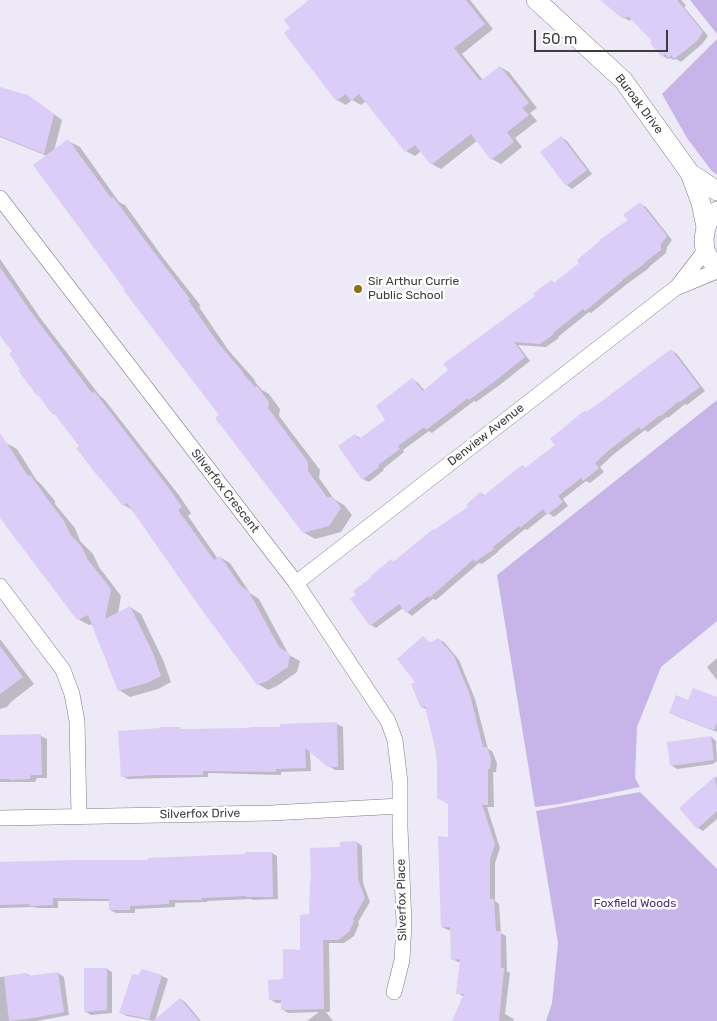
<!DOCTYPE html>
<style>
body{margin:0}
#map{position:relative;width:717px;height:1021px;overflow:hidden;background:#ede9f6;font-family:Rubik,sans-serif}
canvas{display:block}
.scale{position:absolute;left:534px;top:30px;width:134px;height:22px;box-sizing:border-box;border:2px solid #3e3c41;border-top:0;padding-left:6px;font-size:15px;line-height:18px;white-space:nowrap;color:#3e3c41;-webkit-text-stroke:4px #fff;paint-order:stroke}
</style>
<div id="map">
<canvas width="717" height="1021"></canvas>
<div class="scale">50 m</div>
</div>
<script>
const c = document.querySelector('canvas').getContext('2d');
c.lineJoin = 'round';
function fill(path, color) { c.fillStyle = color; c.fill(path, 'evenodd'); }
const shape = rows => new Path2D(rows.map(r => 'M' + r).join(''));
function strokePath(path, color, width, dash) { c.strokeStyle = color; c.lineWidth = width; c.lineCap = dash ? 'butt' : 'round'; c.setLineDash(dash || []); c.stroke(path); }
function drawText(font, color, halo, rows, align = 'center') {
  c.font = font + ' Rubik,sans-serif'; c.lineWidth = 5; c.setLineDash([]); c.textBaseline = 'middle'; c.strokeStyle = halo; c.fillStyle = color; for (const [text, x, y, turn = 0] of rows) {
    c.save(); c.translate(x, y); c.rotate((+turn || 0) * Math.PI / 180); c.textAlign = isNaN(turn) ? turn : align; if (halo) c.strokeText(text, 0, 0); c.fillText(text, 0, 0); c.restore();
  }
}
const green = shape([
 [691,0,717,0,717,34,690,0],
 [717,39,717,175,711,170,687,138,662,94],
 [717,400,717,621,661,667,637,727,635,778,640,787,560,804,535,807,497,575],
 [640,792,717,869,717,1021,546,1021,552,1003,558,943,536,811]
]);
const shadow = shape([
 [311,0,470,0,493,29,462,54,483,80,500,67,509,72,537,108,530,113,537,121,515,138,522,147,501,164,492,159,478,140,441,169,432,164,421,151,415,156,406,151,366,101,361,105,352,100,346,105,337,100,292,28],
 [603,0,681,0,686,5,684,7,708,36,702,44,681,62,676,59,674,60,670,58,668,59,663,56,654,42,631,19,630,21,624,18],
 [0,88,28,96,37,102,62,120,54,151,68,141,80,147,119,202,125,205,164,259,201,306,199,307,229,351,254,379,256,383,262,390,269,394,280,409,279,416,320,470,319,478,334,499,344,505,352,515,341,532,315,539,303,532,221,415,127,290,47,156,0,137],
 [561,137,567,141,592,174,572,189,567,185],
 [640,204,646,207,672,240,667,247,666,253,649,267,649,268,627,284,591,313,589,312,558,337,559,338,546,347,518,345,530,361,501,384,476,402,474,401,432,433,429,431,403,450,404,452,383,469,384,470,369,482,363,479,355,435,362,439,387,420,412,379,418,383,425,391,537,296,551,281,556,284,630,221],
 [0,259,41,319,100,396,104,399,178,494,191,513,188,516,218,559,220,557,230,563,250,593,259,599,289,655,300,661,297,672,277,686,268,690,258,684,134,511,124,505,81,446,57,415,52,413,42,398,38,395,20,370,22,369,14,352,0,334],
 [671,350,677,354,705,391,687,405,685,404,668,418,667,417,648,432,645,430,614,454,600,467,604,472,590,483,586,481,563,499,568,506,554,517,548,513,527,530,525,529,498,551,498,552,482,564,479,563,436,600,433,599,412,616,407,612,403,608,376,628,371,625,373,577,391,561,394,562,469,507,481,493,485,496,523,466,527,469,557,446,587,413],
 [0,435,6,443,17,449,37,481,40,483,55,501,55,504,75,528,80,541,93,554,99,567,121,596,118,614,130,607,141,614,163,660,171,682,158,689,130,697,119,690,93,624,89,625,78,619,0,516],
 [423,638,431,643,438,639,444,642,459,660,475,699,488,749,492,751,497,763,496,772,493,772,494,807,487,807,500,848,495,863,495,901,499,904,501,933,506,936,507,971,510,973,505,1014,514,1019,513,1021,453,1021,464,997,458,993,461,962,458,962,452,959,451,930,448,930,442,927,450,838,450,804,438,764,436,748,427,710,422,707,417,682],
 [0,639,34,684,11,702,7,707,0,709],
 [717,658,717,680,707,667],
 [717,699,717,732,676,716,670,713],
 [337,724,343,727,344,770,335,770,329,766,310,751,311,771,281,772,281,775,208,773,208,777,162,778,128,779,122,776,181,729,184,730,282,728],
 [0,736,41,736,47,739,47,778,37,778,35,782,0,782],
 [711,737,716,741,717,761,713,764,677,769,671,765],
 [716,777,717,778,717,819,703,831,698,828,681,808],
 [357,842,362,846,363,883,370,902,358,922,359,924,354,936,344,943,329,943,330,1012,326,1012,333,1021,307,1021,319,1012,288,1013,282,1009,282,1003,276,1003,270,999,285,981,301,951,310,916,342,848],
 [272,853,277,856,278,899,253,900,251,899,207,901,207,902,175,903,175,907,135,909,135,913,116,913,110,910,110,901,58,901,58,908,37,908,34,907,0,908,0,864,149,861],
 [107,969,112,972,112,1013,91,1015,86,1012],
 [142,970,162,976,168,979,155,1021,181,999,186,1003,201,1021,154,1021,127,1016,121,1013],
 [58,973,64,977,69,1015,37,1021,0,1021,0,977,27,974,32,977]
]);
const building = shape([
 [309,0,466,0,485,24,454,48,480,81,500,66,529,103,522,108,529,115,507,132,514,142,491,160,471,134,431,165,415,145,405,152,359,94,351,101,346,94,336,101,284,33,290,28,284,20],
 [600,0,677,0,703,32,697,41,674,59,671,55,668,58,665,54,662,57,650,43,652,41,628,16,627,18,625,17,623,19],
 [0,87,28,95,54,114,44,154,0,136],
 [561,136,587,170,566,186,540,152],
 [68,139,111,198,113,197,153,251,190,299,188,300,218,343,242,371,244,375,255,387,257,386,269,402,268,408,308,462,308,471,327,497,333,497,341,508,329,526,303,533,215,418,219,415,124,291,125,290,33,165],
 [640,202,667,236,661,244,661,250,644,263,644,264,622,280,622,281,585,311,583,309,553,333,554,334,540,344,514,342,525,357,495,381,469,400,468,398,426,430,424,427,398,446,400,449,378,465,379,467,362,480,338,446,355,434,359,439,385,420,376,406,412,378,423,391,448,370,443,364,535,296,533,294,551,280,554,283,579,263,577,260,600,241,599,240,628,220,623,215],
 [0,267,31,312,92,393,94,391,168,487,182,507,178,510,214,560,220,556,240,585,249,592,279,647,290,654,288,667,267,681,257,685,194,599,127,503,123,506,101,479,100,479,76,448,79,446,53,412,52,414,38,395,37,396,18,370,20,369,9,354,12,351,0,336],
 [671,349,700,387,680,402,679,401,661,416,660,415,641,430,639,427,608,451,595,463,599,468,583,481,581,478,558,496,563,502,547,515,543,509,520,528,519,526,493,547,494,549,475,562,474,559,429,598,428,596,406,613,399,604,370,626,350,599,356,595,353,591,372,577,371,576,391,559,393,562,433,529,434,530,468,507,466,505,480,492,483,496,522,465,525,468,555,445,550,439,585,410,586,412,602,401],
 [0,433,28,476,30,475,44,494,45,496,64,521,70,534,82,547,88,560,111,589,105,619,130,606,153,653,161,676,147,683,118,691,88,615,77,620,0,518],
 [423,636,430,643,438,638,454,656,470,695,483,747,487,747,491,759,490,769,488,769,488,805,482,805,495,844,490,859,490,899,494,899,496,931,501,931,501,968,504,968,499,1021,452,1021,464,994,456,994,460,959,451,960,450,927,441,927,438,836,448,837,448,804,437,798,437,764,435,748,425,706,421,708,411,684,415,682,397,659],
 [0,646,23,677,0,694],
 [693,688,717,697,717,722,714,730,669,713,676,695,688,700],
 [337,722,338,767,328,767,305,748,306,768,276,769,276,772,203,771,203,775,155,775,121,777,118,731,160,728,160,727,181,727,181,729,249,728,249,727,280,727,280,724],
 [41,734,42,775,31,775,30,779,10,780,10,779,0,779,0,735],
 [711,736,714,760,670,766,667,742],
 [715,776,717,790,717,811,697,829,679,808],
 [357,841,358,879,365,898,353,919,354,921,349,932,338,940,323,940,324,1009,281,1010,281,1000,269,1000,268,980,283,979,283,949,300,950,300,915,309,914,310,881,311,881,310,848,340,847,340,842],
 [245,852,272,852,273,897,246,897,246,896,202,898,202,900,169,900,169,904,130,906,130,910,109,910,109,899,53,898,53,905,30,906,30,904,0,905,0,862,76,860,148,860,148,858,245,854],
 [84,968,107,968,107,1010,84,1012],
 [142,969,162,975,149,1019,119,1013,132,974,138,975],
 [58,972,64,1012,33,1018,9,1021,4,976,27,973,27,976],
 [180,998,199,1021,153,1021]
]);
const minor = shape([
 [0,198,296,583,388,721,395,740,400,782,400,828,404,923,402,960,394,992],
 [678,287,717,271],
 [296,583,677,287,705,251],
 [0,586,63,670,72,694,77,721,79,816],
 [0,818,271,813,400,806]
]);
const tertiary = shape([
 [536,0,623,80,690,173,701,203,706,227],
 [690,173,717,191],
 [717,211,710,218,706,227,704,239,705,251,709,258,717,267]
]);
const markers = [
 [358,289,5,"#8c7013"]
];
const streetNames = [
 ["Buroak Drive",639,104,53],
 ["Denview Avenue",486,435,-38],
 ["Silverfox Crescent",225,491,52],
 ["Silverfox Drive",200,814,-1],
 ["Silverfox Place",402,900,-91]
];
const poiNames = [
 ["Sir Arthur Currie",368,282],
 ["Public School",368,296]
];
const parkNames = [
 ["Foxfield Woods",635,904]
];
fill(green, '#c7b5ea');
fill(shadow, '#0003');
fill(building, '#dbcdf7');
strokePath(minor, '#7f7b87', 16);
strokePath(tertiary, '#7f7b87', 20);
strokePath(minor, '#fff', 15);
strokePath(tertiary, '#fff', 19);
for (const [x, y, r, color] of markers) { const dot = new Path2D(); dot.arc(x, y, r, 0, 2 * Math.PI); c.fillStyle = color; c.fill(dot); strokePath(dot, '#fff', 2); }
drawText('12px', '#3e3c41', '#fff', streetNames);
drawText('12px', '#3e3c41', '#fff', poiNames, 'left');
drawText('12px', '#533181', '#fff', parkNames);
</script>
